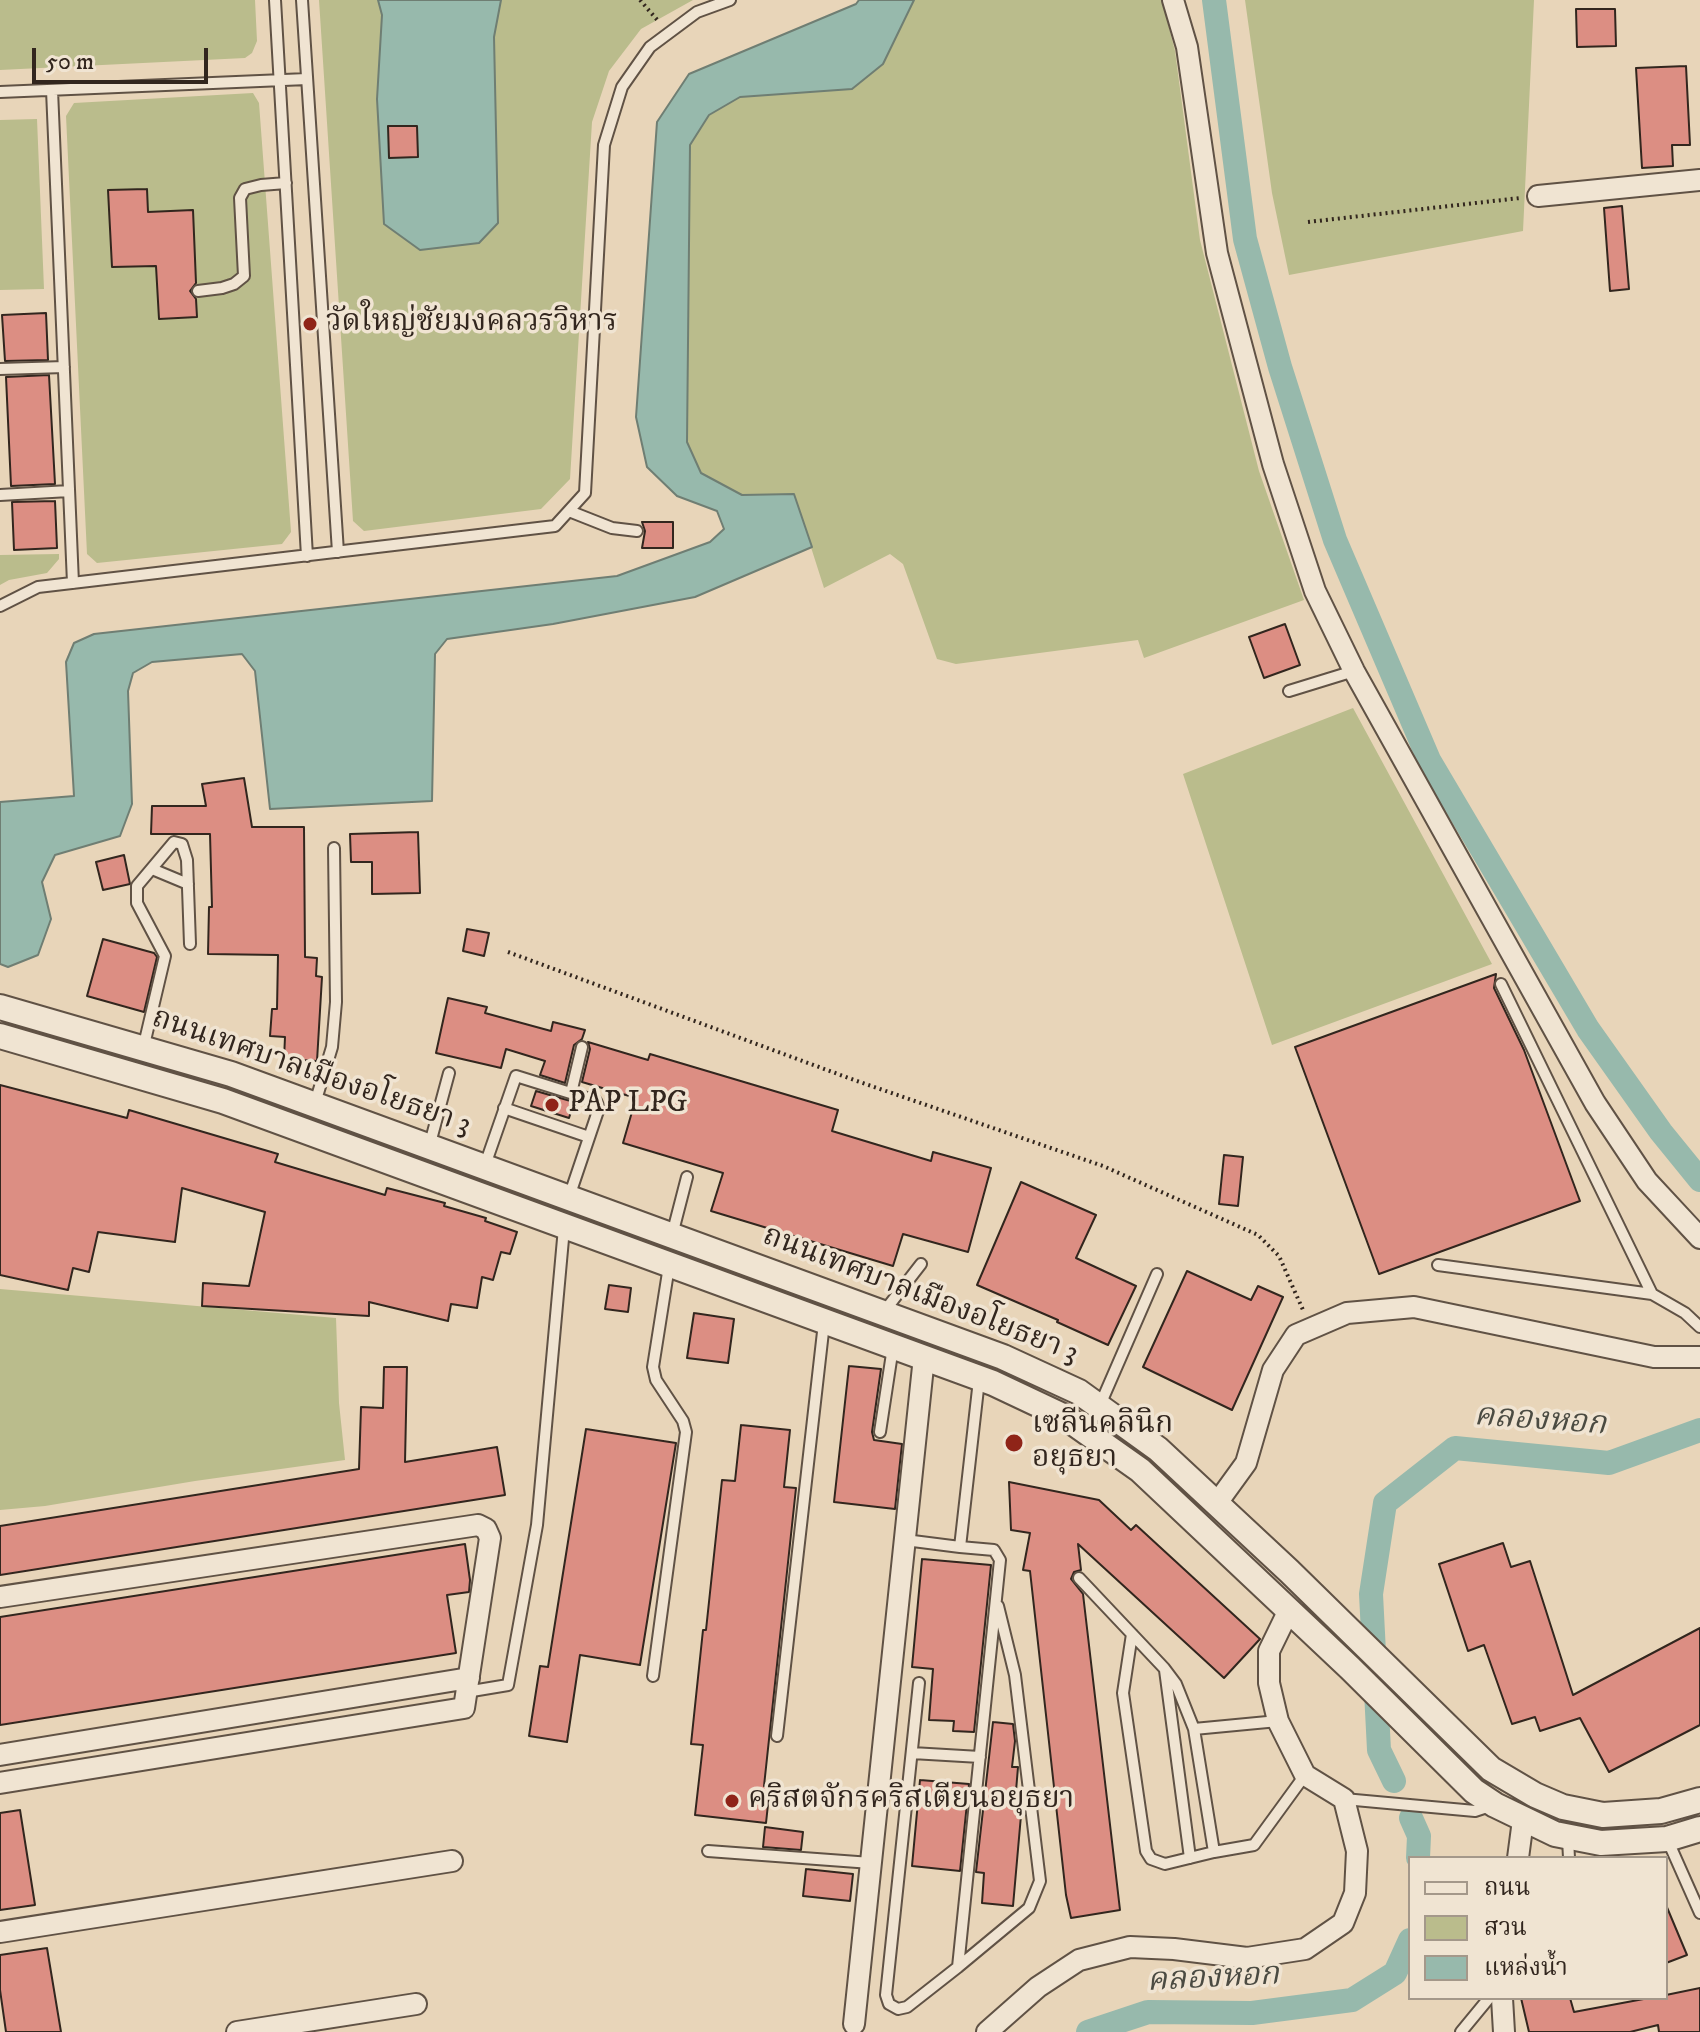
<!DOCTYPE html>
<meta charset="utf-8">
<style>
body{margin:0}
#map{position:relative;width:1700px;height:2032px;overflow:hidden;background:#e8d5b9;font-family:"IM FELL DW Pica","Noto Serif Thai",serif}
canvas{display:block}
.legend{position:absolute;left:1408px;top:1856px;width:260px;height:144px;box-sizing:border-box;background:#f0e4d2;border:2px solid #a4988a;margin:0;padding:10px 14px;list-style:none;font-size:24px;color:#32261e}
.legend li{display:flex;align-items:center;gap:16px;height:40px}
.legend b{width:40px;border:2px solid #a4988a}
.scale{position:absolute;left:32px;top:48px;width:176px;height:36px;box-sizing:border-box;border:4px solid #32261e;border-top:0;padding-left:10px;font-size:24px;line-height:28px;white-space:nowrap;color:#32261e;-webkit-text-stroke:6px #f0e4d2;paint-order:stroke}
</style>
<div id="map">
<canvas width="1700" height="2032"></canvas>
<ul class="legend">
<li><b style="height:10px;background:#f0e4d2"></b>ถนน</li>
<li><b style="height:22px;background:#babc8c"></b>สวน</li>
<li><b style="height:22px;background:#97b9ac"></b>แหล่งน้ำ</li>
</ul>
<div class="scale">50 m</div>
</div>
<script>
const c = document.querySelector('canvas').getContext('2d');
c.lineJoin = 'round';
function fill(path, color) { c.fillStyle = color; c.fill(path, 'evenodd'); }
const shape = rows => new Path2D(rows.map(r => 'M' + r).join(''));
function strokePath(path, color, width, dash) { c.strokeStyle = color; c.lineWidth = width; c.lineCap = dash ? 'butt' : 'round'; c.setLineDash(dash || []); c.stroke(path); }
function drawText(font, color, halo, rows, align = 'center') {
  c.font = font + ' "IM FELL DW Pica","Noto Serif Thai",serif'; c.lineWidth = 7; c.setLineDash([]); c.textBaseline = 'middle'; c.strokeStyle = halo; c.fillStyle = color; for (const [text, x, y, turn = 0] of rows) {
    c.save(); c.translate(x, y); c.rotate((+turn || 0) * Math.PI / 180); c.textAlign = isNaN(turn) ? turn : align; if (halo) c.strokeText(text, 0, 0); c.fillText(text, 0, 0); c.restore();
  }
}
const green = shape([
 [0,0,255,0,257,41,252,53,245,58,0,70],
 [319,0,378,0,382,15,494,37,501,0,693,0,641,29,609,71,592,122,570,479,541,509,364,531,353,521],
 [914,0,1162,0,1175,51,1200,240,1259,471,1304,600,1144,658,1138,640,956,664,937,659,903,564,890,554,824,588,794,494,742,495,701,473,687,442,690,145,709,115,740,97,852,89,883,64],
 [1245,0,1534,0,1523,231,1289,275,1272,193],
 [253,93,259,103,291,532,282,544,97,563,87,554,66,116,74,103],
 [37,119,44,289,0,290,0,120],
 [59,554,59,559,47,573,9,580,0,585,0,555],
 [1353,708,1492,964,1272,1045,1183,774],
 [0,1289,336,1318,339,1403,345,1460,195,1481,45,1506,0,1510]
]);
const water = shape([
 [378,0,501,0,494,37,498,223,479,243,420,250,384,224,377,99,382,15,378,0],
 [859,0,914,0,883,64,852,89,740,97,709,115,690,145,687,442,701,473,742,495,794,494,812,547,695,597,553,624,447,639,435,654,432,801,270,809,255,671,242,654,152,662,133,673,128,691,132,804,120,836,55,855,42,882,51,919,38,955,8,967,0,964,0,802,74,796,66,662,74,643,94,634,617,576,710,542,724,529,717,511,677,496,647,467,636,417,657,122,689,74,856,4,859,0]
]);
const canal = shape([
 [1214,0,1245,239,1280,367,1335,540,1429,760,1588,1029,1661,1132,1700,1180],
 [1394,1781,1379,1750,1371,1594,1385,1503,1455,1448,1609,1463,1700,1430],
 [1411,1818,1419,1836,1418,1858],
 [1088,2032,1148,2012,1252,2013,1352,2000,1395,1973,1410,1940]
]);
const building = shape([
 [1576,9,1615,9,1616,46,1577,47,1576,9],
 [1686,66,1690,145,1672,145,1673,166,1642,168,1636,68,1686,66],
 [388,126,417,126,418,157,389,158,388,126],
 [147,189,148,212,193,210,196,283,190,291,196,299,197,317,159,319,156,266,112,267,108,190,147,189],
 [1622,206,1629,289,1610,291,1604,208,1622,206],
 [46,313,48,360,5,361,2,315,46,313],
 [49,375,55,484,11,486,6,377,49,375],
 [55,501,57,548,14,550,12,502,55,501],
 [642,522,673,522,673,548,642,548,645,531,642,522],
 [1285,624,1300,665,1264,678,1249,637,1285,624],
 [244,778,252,827,304,827,305,957,317,958,316,976,322,977,317,1061,284,1059,285,1037,270,1036,272,1009,277,1009,278,955,208,954,209,907,212,907,210,834,151,834,152,806,206,806,202,784,244,778],
 [418,832,420,893,372,894,372,862,351,862,350,834,418,832],
 [124,855,130,884,103,890,96,862,124,855],
 [467,929,489,933,484,956,463,951,467,929],
 [103,939,154,953,157,957,144,1012,87,996,103,939],
 [1496,974,1494,988,1524,1050,1580,1201,1379,1274,1295,1047,1496,974],
 [448,998,487,1007,485,1013,551,1031,553,1022,585,1030,582,1039,574,1045,565,1083,540,1075,545,1061,506,1049,501,1068,436,1053,448,998],
 [588,1042,648,1060,650,1054,838,1110,832,1131,931,1161,933,1152,991,1168,968,1252,903,1234,893,1266,711,1211,723,1173,623,1143,636,1098,582,1082,590,1049,588,1042],
 [0,1085,127,1118,129,1110,278,1154,275,1162,385,1195,387,1188,445,1203,444,1206,486,1218,485,1221,517,1232,510,1254,501,1252,493,1280,482,1277,477,1308,451,1304,448,1321,369,1302,369,1316,202,1306,203,1283,249,1286,265,1212,182,1188,175,1242,98,1232,89,1272,73,1268,68,1290,0,1275,0,1085],
 [536,1091,574,1102,569,1118,531,1106,536,1091],
 [1224,1155,1243,1157,1238,1206,1219,1204,1224,1155],
 [1021,1182,1096,1215,1076,1258,1136,1286,1108,1345,1057,1322,1058,1320,977,1285,1021,1182],
 [1187,1271,1251,1300,1258,1286,1283,1297,1232,1410,1143,1367,1187,1271],
 [609,1285,631,1288,628,1312,605,1309,609,1285],
 [694,1313,734,1319,728,1363,687,1358,694,1313],
 [849,1366,881,1369,872,1432,874,1440,902,1444,895,1509,834,1502,849,1366],
 [384,1367,407,1367,405,1462,497,1447,505,1495,0,1575,0,1526,359,1469,361,1407,383,1408,384,1367],
 [741,1425,790,1430,784,1487,796,1488,764,1786,770,1786,766,1823,695,1815,703,1745,691,1744,703,1630,706,1630,722,1480,735,1481,741,1425],
 [586,1429,676,1443,640,1665,580,1655,567,1742,529,1736,540,1666,548,1667,586,1429],
 [1009,1482,1099,1500,1131,1530,1136,1525,1260,1639,1224,1678,1078,1544,1081,1570,1074,1572,1071,1579,1083,1594,1120,1910,1071,1918,1066,1895,1030,1571,1023,1570,1030,1533,1011,1530,1009,1482],
 [1503,1543,1511,1567,1530,1561,1573,1695,1700,1628,1700,1725,1609,1772,1580,1718,1540,1731,1535,1717,1512,1724,1484,1645,1468,1651,1439,1564,1503,1543],
 [465,1544,470,1580,469,1592,447,1595,456,1653,0,1725,0,1617,465,1544],
 [922,1559,991,1565,974,1732,953,1731,954,1721,929,1720,933,1669,912,1667,922,1559],
 [993,1722,1013,1724,1015,1741,1012,1767,1018,1767,1015,1803,1022,1804,1013,1906,982,1903,984,1873,976,1872,993,1722],
 [920,1780,969,1784,960,1871,912,1866,920,1780],
 [20,1810,35,1905,0,1910,0,1813,20,1810],
 [765,1827,803,1832,801,1850,763,1847,765,1827],
 [806,1869,853,1874,850,1901,803,1896,806,1869],
 [1666,1905,1687,1955,1666,1963,1666,1905],
 [47,1948,61,2032,6,2032,0,1990,0,1955,47,1948],
 [1700,1988,1700,2032,1659,2032,1658,2025,1630,2032,1529,2032,1521,1998,1570,1998,1574,2012,1649,1998,1666,1998,1666,1995,1700,1988]
]);
const path = shape([
 [640,0,659,22],
 [1308,222,1520,198],
 [508,952,854,1080,1103,1166,1258,1235,1279,1256,1303,1310]
]);
const service = shape([
 [275,0,307,556],
 [302,0,338,552],
 [52,90,73,583],
 [0,92,307,79],
 [198,291,222,288,234,284,244,276,240,198,245,189,261,185,286,183],
 [0,369,64,367],
 [0,495,69,491],
 [569,511,612,528,637,531],
 [0,606,38,587,555,526,585,493,604,145,622,87,650,47,697,12,730,0],
 [1289,691,1354,671],
 [152,869,188,884],
 [1501,984,1652,1294],
 [143,1049,165,956,137,903,137,886,174,842,182,844,187,860,190,944],
 [571,1093,582,1047],
 [315,1103,332,1047,336,1002,334,848],
 [504,1108,589,1137],
 [429,1147,449,1073],
 [485,1165,516,1076,596,1101,599,1108,569,1197],
 [672,1235,687,1177],
 [1438,1265,1652,1294,1685,1313,1700,1327],
 [883,1313,921,1264],
 [1100,1405,1157,1274],
 [880,1432,893,1347],
 [905,1540,960,1547],
 [1079,1578,1164,1668,1176,1684,1194,1729],
 [1132,1634,1123,1693,1146,1851,1151,1859,1165,1864,1214,1852],
 [1165,1670,1190,1858],
 [653,1676,686,1432,683,1421,656,1380,653,1367,669,1266],
 [919,1683,886,1995,889,2004,898,2009,907,2007,958,1967,1000,1560,994,1550,960,1547,979,1380],
 [466,1692,508,1685,537,1525,564,1228],
 [1278,1721,1194,1729,1214,1852,1254,1845,1305,1775],
 [777,1736,824,1323],
 [912,1753,980,1757],
 [1344,1799,1475,1811,1493,1805],
 [1568,1839,1569,1858],
 [1668,1841,1700,1913],
 [708,1851,871,1863],
 [958,1967,1029,1908,1040,1881,1015,1675,998,1606],
 [1461,2032,1489,1998]
]);
const minor = shape([
 [1173,0,1187,47,1217,253,1273,464,1315,591,1354,671,1595,1103,1647,1181,1700,1238],
 [1538,196,1700,180],
 [1217,1503,1246,1463,1273,1370,1296,1335,1347,1313,1414,1307,1654,1357,1700,1357],
 [0,1597,478,1525,486,1529,490,1538,464,1708,0,1783],
 [0,1755,469,1678],
 [1518,1858,1523,1820],
 [0,1932,452,1861],
 [1502,1998,1504,2032],
 [854,2024,924,1357],
 [237,2032,416,2004],
 [987,2032,1038,1987,1079,1960,1130,1947,1174,1949,1247,1958,1305,1949,1343,1923,1355,1893,1357,1851,1344,1799,1305,1775,1278,1721,1269,1683,1269,1651,1289,1610]
]);
const tertiary = shape([
 [0,1007,231,1074,1003,1357,1079,1392,1158,1449,1289,1571,1491,1769,1535,1795,1563,1807,1603,1815,1661,1811,1700,1800],
 [0,1036,223,1101,993,1383,1065,1417,1140,1470,1350,1668,1474,1791,1495,1805,1555,1834,1601,1843,1667,1839,1700,1829]
]);
const markers = [
 [310,324,8,"#8f2418"],
 [552,1105,8,"#8f2418"],
 [1014,1443,10,"#8f2418"],
 [732,1801,8,"#8f2418"]
];
const poiNames = [
 ["วัดใหญ่ชัยมงคลวรวิหาร",326,324],
 ["PAP LPG",568,1105],
 ["เซลีนคลินิก",1032,1426],
 ["อยุธยา",1032,1460],
 ["คริสตจักรคริสเตียนอยุธยา",748,1801]
];
const streetNames = [
 ["ถนนเทศบาลเมืองอโยธยา 3",311,1073,19],
 ["ถนนเทศบาลเมืองอโยธยา 3",920,1296,21]
];
const waterNames = [
 ["คลองหอก",1540,1422,4],
 ["คลองหอก",1213,1980,-3]
];
fill(green, '#babc8c');
fill(water, '#97b9ac');
strokePath(water, '#6f7e73', 2);
strokePath(canal, '#97b9ac', 24);
fill(building, '#dc8e83');
strokePath(building, '#32261e', 2);
strokePath(service, '#605245', 14);
strokePath(minor, '#605245', 24);
strokePath(tertiary, '#605245', 28);
strokePath(path, '#32261e', 4, [2, 4]);
strokePath(service, '#f0e4d2', 10);
strokePath(minor, '#f0e4d2', 20);
strokePath(tertiary, '#f0e4d2', 24);
for (const [x, y, r, color] of markers) { const dot = new Path2D(); dot.arc(x, y, r, 0, 2 * Math.PI); c.fillStyle = color; c.fill(dot); strokePath(dot, '#f0e4d2', 3); }
drawText('30px', '#32261e', '#f0e4d2', poiNames, 'left');
drawText('30px', '#32261e', '#f0e4d2', streetNames);
drawText('italic 32px', '#4b4b42', '#f0e4d2', waterNames);
</script>
